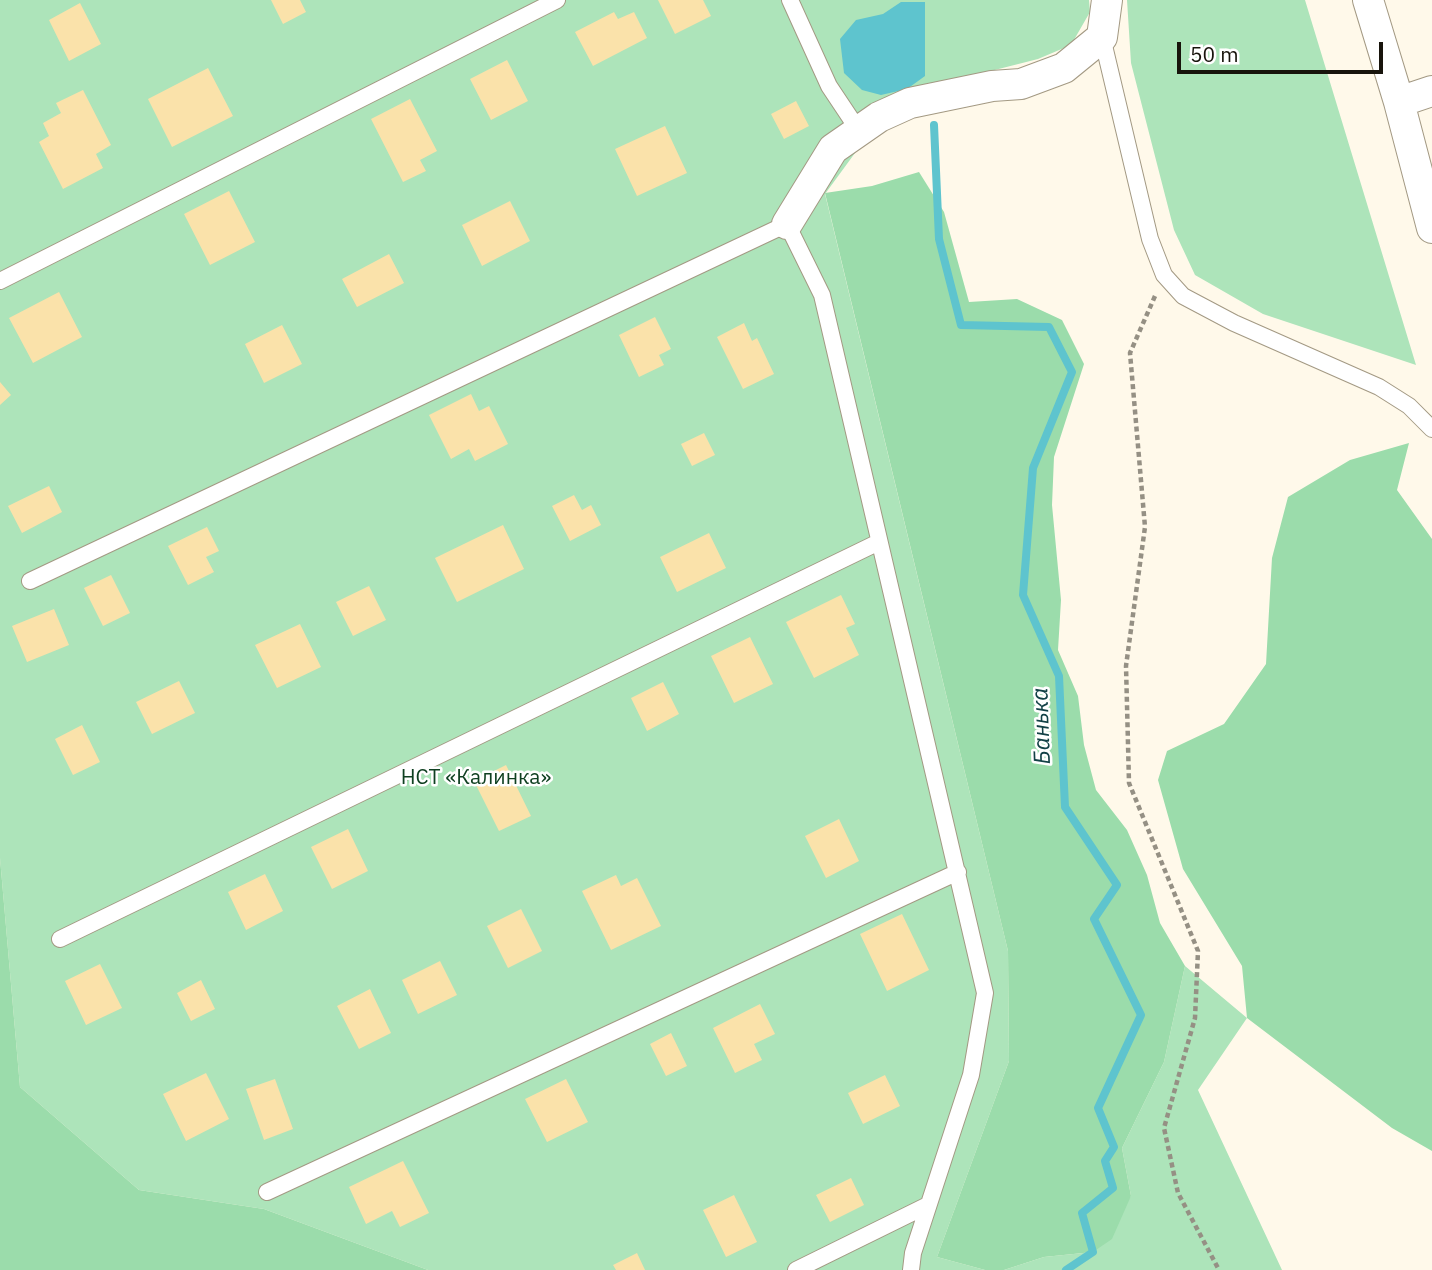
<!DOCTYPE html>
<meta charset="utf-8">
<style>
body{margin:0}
#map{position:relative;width:1432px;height:1270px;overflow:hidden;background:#fff9ea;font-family:"IBM Plex Sans",sans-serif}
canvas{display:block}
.scale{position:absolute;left:1177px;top:42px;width:206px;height:32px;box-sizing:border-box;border:4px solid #18140c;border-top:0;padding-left:9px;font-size:21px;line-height:24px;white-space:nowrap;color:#18140c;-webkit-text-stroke:5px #fff;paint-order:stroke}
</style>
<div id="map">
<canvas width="1432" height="1270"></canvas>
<div class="scale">50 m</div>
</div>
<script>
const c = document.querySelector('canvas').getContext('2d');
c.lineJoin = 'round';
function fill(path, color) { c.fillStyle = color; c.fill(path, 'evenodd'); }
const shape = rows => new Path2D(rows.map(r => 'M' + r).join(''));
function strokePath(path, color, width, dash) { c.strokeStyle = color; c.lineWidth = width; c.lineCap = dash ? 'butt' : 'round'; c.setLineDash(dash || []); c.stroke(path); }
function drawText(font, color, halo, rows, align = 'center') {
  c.font = font + ' "IBM Plex Sans",sans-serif'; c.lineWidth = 5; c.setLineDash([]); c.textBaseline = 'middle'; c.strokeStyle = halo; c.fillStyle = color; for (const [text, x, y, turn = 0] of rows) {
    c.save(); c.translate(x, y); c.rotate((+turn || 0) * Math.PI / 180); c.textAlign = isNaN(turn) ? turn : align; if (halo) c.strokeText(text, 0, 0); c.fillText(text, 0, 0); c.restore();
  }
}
const green = shape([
 [0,0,1089,0,1090,12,1071,45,1038,59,916,90,860,111,874,127,825,194,1008,951,1009,1061,937,1257,985,1270,428,1270,264,1209,139,1190,20,1087,0,858],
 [1127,0,1305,0,1416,365,1263,314,1195,275,1174,230,1131,63],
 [1185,966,1247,1018,1198,1090,1282,1270,1004,1270,1044,1257,1093,1252,1131,1196,1122,1148,1164,1062]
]);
const forest = shape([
 [919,172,944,212,969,302,1017,299,1062,320,1084,364,1054,457,1052,505,1061,600,1058,650,1078,696,1084,745,1096,790,1127,830,1147,875,1160,923,1185,966,1164,1062,1122,1148,1131,1196,1112,1239,1093,1252,1044,1257,1004,1270,985,1270,937,1257,1009,1061,1008,951,825,193,872,186],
 [1409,443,1397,490,1432,539,1432,1151,1392,1128,1247,1018,1242,966,1183,869,1158,780,1167,751,1224,724,1266,664,1272,558,1288,497,1350,460],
 [0,858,20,1087,139,1190,264,1209,428,1270,0,1270]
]);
const water = shape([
 [901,2,925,2,925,76,907,89,881,95,862,90,844,73,840,39,856,20,883,14]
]);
const stream = shape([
 [934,125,939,239,961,325,1049,327,1072,372,1033,468,1023,595,1059,676,1065,807,1117,885,1094,919,1141,1015,1098,1108,1114,1147,1105,1161,1113,1188,1082,1213,1093,1252,1066,1270]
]);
const building = shape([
 [271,0,300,0,306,12,283,24],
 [658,0,703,0,711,16,675,34],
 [80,3,101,44,69,61,49,20],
 [614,12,618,19,634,12,647,38,593,66,575,32],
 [507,60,528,101,491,120,470,79],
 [208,68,233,116,172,147,148,99],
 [83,90,111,145,96,154,103,168,63,189,39,142,49,136,43,123,61,113,56,103],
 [410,99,437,151,420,160,426,171,403,182,371,119],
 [796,101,809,126,784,139,771,114],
 [665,126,687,173,637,196,615,149],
 [229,191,255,242,210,265,184,214],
 [510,201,530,241,482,266,462,225],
 [389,254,404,283,357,307,342,279],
 [59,292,82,337,33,363,9,318],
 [655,317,671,349,659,355,664,365,639,377,619,335],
 [744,323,752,341,757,338,774,374,743,389,717,337],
 [282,325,302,364,264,383,245,344],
 [0,382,11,395,0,405],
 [471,394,479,411,489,406,508,444,475,461,469,449,451,459,429,415],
 [704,433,715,455,692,466,681,444],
 [49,486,62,512,22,533,8,506],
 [574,495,582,510,591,505,601,525,570,541,552,506],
 [503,525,524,569,457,602,435,558],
 [207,527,219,551,206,557,214,572,188,585,168,546],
 [709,533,726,568,677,592,660,557],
 [111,575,130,613,103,626,84,588],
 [369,586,386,620,353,636,336,602],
 [841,595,855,624,846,628,859,655,814,678,786,622],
 [54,609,69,645,27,662,12,626],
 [300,624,321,667,277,688,255,645],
 [750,637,773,684,734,703,711,656],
 [179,681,195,713,152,734,136,702],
 [663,682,679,714,647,731,631,698],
 [82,725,100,762,73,775,55,739],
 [506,765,531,816,499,831,474,781],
 [839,819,859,861,826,878,805,836],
 [348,829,368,871,332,889,311,847],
 [265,874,283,911,246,930,228,892],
 [616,875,621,886,637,878,661,926,611,950,582,891],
 [521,909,542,951,508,968,487,926],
 [902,914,929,970,887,991,860,934],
 [440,961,457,995,418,1014,402,980],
 [100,964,122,1008,86,1025,65,981],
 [201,980,215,1009,191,1021,177,993],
 [370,989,391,1033,359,1049,337,1006],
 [760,1004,775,1034,754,1044,762,1060,735,1073,713,1028],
 [671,1033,687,1066,666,1076,650,1044],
 [206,1073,229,1119,186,1141,163,1094],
 [885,1075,900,1106,863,1124,848,1093],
 [275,1079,293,1129,264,1140,246,1089],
 [566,1079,588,1122,547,1142,525,1099],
 [403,1161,429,1213,400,1227,392,1211,366,1224,349,1187],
 [851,1178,864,1205,830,1222,816,1195],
 [734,1195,757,1242,726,1257,703,1210],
 [637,1253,645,1270,616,1270,613,1265]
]);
const path = shape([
 [1155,296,1130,353,1145,527,1126,666,1129,783,1198,951,1195,1018,1164,1128,1178,1193,1219,1270]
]);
const lane = shape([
 [790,0,829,86,859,131],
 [1102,37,1150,239,1164,275,1183,296,1234,323,1379,387,1409,406,1432,429],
 [0,281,557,0],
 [30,581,787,224,822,295,985,993,971,1075,913,1253,911,1270],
 [60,939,879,542],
 [267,1192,958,872],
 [796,1270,928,1205]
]);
const street = shape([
 [1368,0,1399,102,1432,228],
 [1399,102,1432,91],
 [787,224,833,149,879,117,910,103,992,86,1021,84,1064,68,1102,37,1107,0]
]);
const parkNames = [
 ["НСТ «Калинка»",476,778]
];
const waterNames = [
 ["Банька",1042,726,-92]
];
fill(green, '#ade4ba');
fill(forest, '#9bdcab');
fill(water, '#5ec4ce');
strokePath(stream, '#5ec4ce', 8);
fill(building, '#fae2aa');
strokePath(lane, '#a39983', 18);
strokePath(street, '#a39983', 32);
strokePath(path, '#959084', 4.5, [5, 3.5]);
strokePath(lane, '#fff', 16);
strokePath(street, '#fff', 30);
drawText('21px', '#0f4021', '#fff', parkNames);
drawText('italic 23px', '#124146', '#fff', waterNames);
</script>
